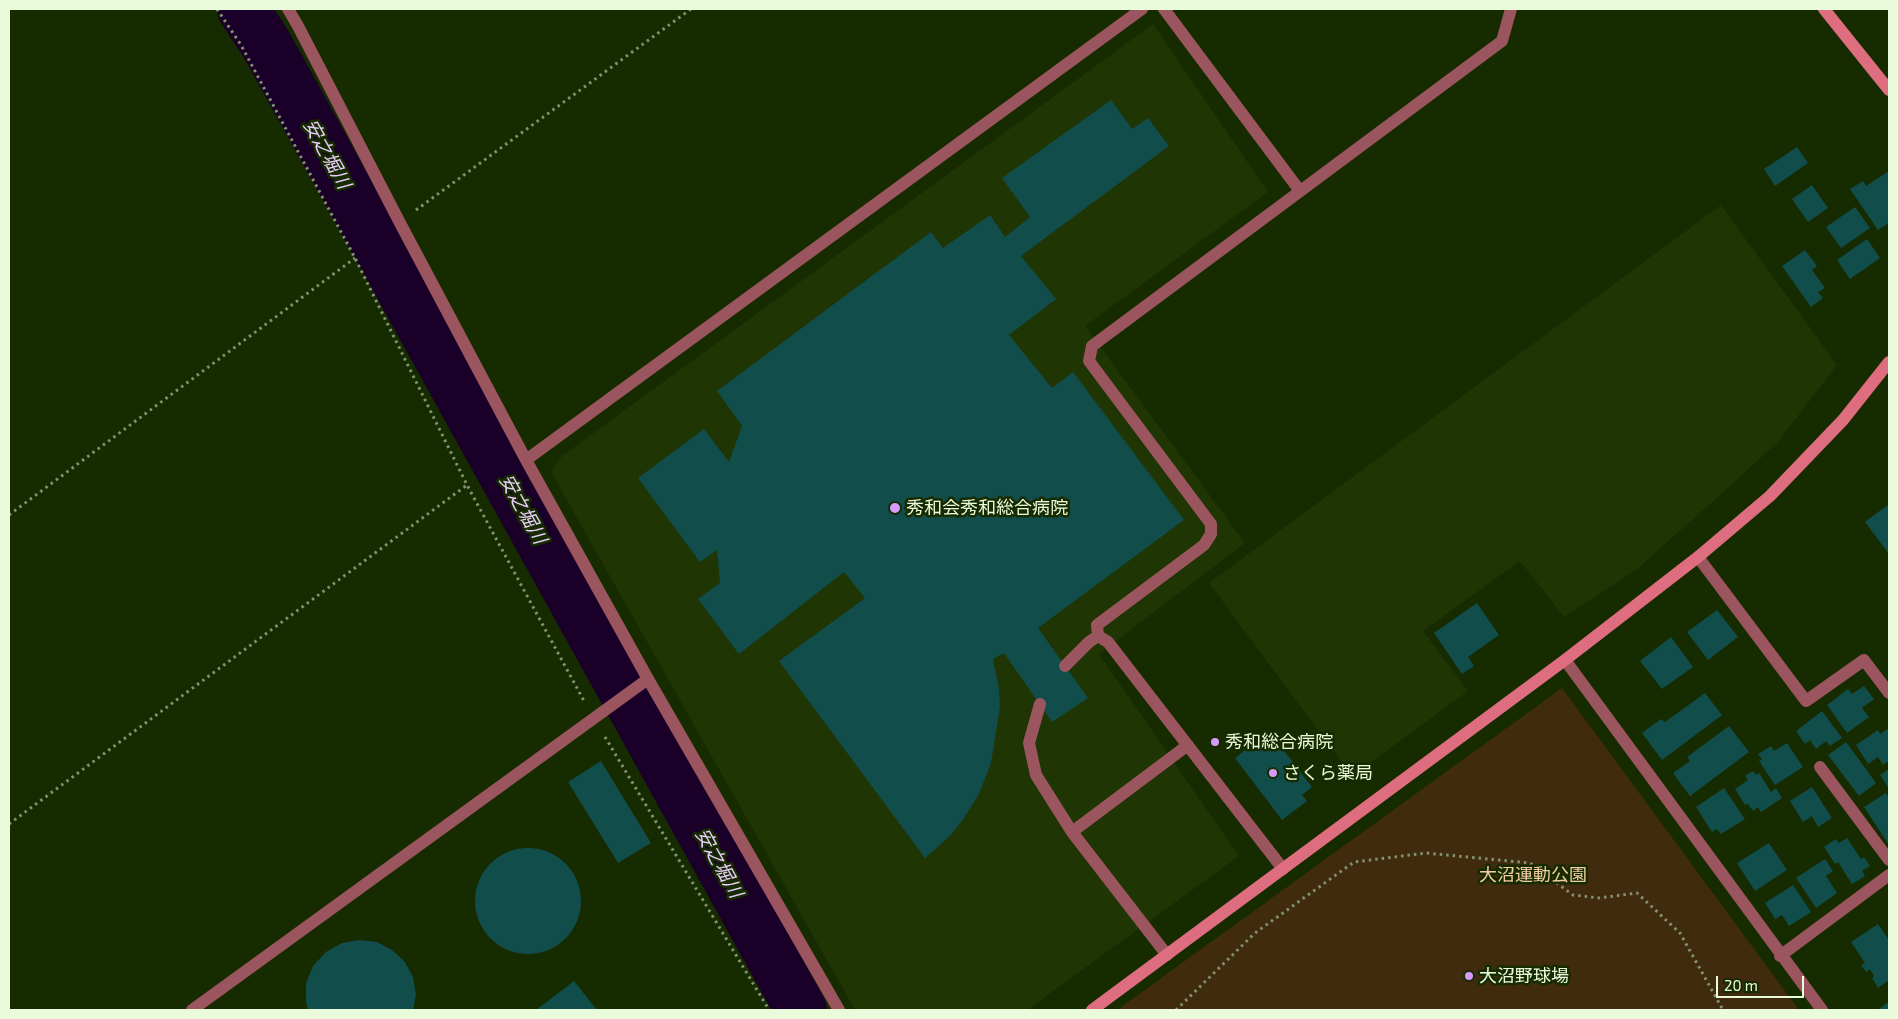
<!DOCTYPE html>
<meta charset="utf-8">
<style>
body{margin:0}
#map{position:relative;width:1898px;height:1019px;overflow:hidden;background:#172b00;font-family:"Exo 2",sans-serif}
canvas{display:block}
.frame{position:absolute;inset:0;border:10px solid #eafbdc;pointer-events:none}
.scale{position:absolute;left:1716px;top:976px;width:88px;height:22px;box-sizing:border-box;border:2px solid #eafbdc;border-top:0;padding-left:6px;font-size:15px;line-height:18px;white-space:nowrap;color:#eafbdc;-webkit-text-stroke:4px #172b00;paint-order:stroke}
</style>
<div id="map">
<canvas width="1898" height="1019"></canvas>
<div class="frame"></div>
<div class="scale">20 m</div>
</div>
<script>
const c = document.querySelector('canvas').getContext('2d');
c.lineJoin = 'round';
function fill(path, color) { c.fillStyle = color; c.fill(path, 'evenodd'); }
const shape = rows => new Path2D(rows.map(r => 'M' + r).join(''));
function strokePath(path, color, width, dash) { c.strokeStyle = color; c.lineWidth = width; c.lineCap = dash ? 'butt' : 'round'; c.setLineDash(dash || []); c.stroke(path); }
function drawText(font, color, halo, rows, align = 'center') {
  c.font = font + ' "Exo 2","Noto Sans JP",sans-serif'; c.lineWidth = 5; c.setLineDash([]); c.textBaseline = 'middle'; c.strokeStyle = halo; c.fillStyle = color; for (const [text, x, y, turn = 0] of rows) {
    c.save(); c.translate(x, y); c.rotate((+turn || 0) * Math.PI / 180); c.textAlign = isNaN(turn) ? turn : align; if (halo) c.strokeText(text, 0, 0); c.fillText(text, 0, 0); c.restore();
  }
}
const built = shape([
 [1153,24,1268,192,1085,326,1245,543,1099,654,1239,856,1027,1010,855,1010,551,472,562,456],
 [1721,205,1837,365,1778,442,1719,496,1636,570,1564,617,1520,561,1423,631,1468,691,1352,776,1209,583]
]);
const green = shape([
 [1562,688,1799,1010,1117,1010]
]);
const river = shape([
 [243,9,266,44,801,1010]
]);
const building = shape([
 [1111,100,1132,129,1148,118,1169,146,1021,256,1056,299,1009,335,1052,388,1073,372,1184,520,1038,628,1088,698,1052,722,1004,653,993,659,999,689,1000,707,991,763,979,794,964,818,950,836,925,858,779,661,865,598,844,572,739,654,698,599,720,583,717,550,700,562,638,478,704,429,729,462,742,426,717,391,931,232,943,248,990,215,1005,237,1030,217,1002,178],
 [1797,147,1808,163,1775,186,1764,169],
 [1889,171,1889,223,1878,230,1850,189,1863,181,1866,186],
 [1812,185,1828,208,1808,222,1792,199],
 [1855,207,1870,228,1841,248,1826,227],
 [1867,239,1880,258,1850,279,1837,260],
 [1805,250,1817,266,1812,270,1825,288,1818,292,1823,298,1811,307,1782,266],
 [1889,504,1889,554,1865,522],
 [1477,603,1499,635,1468,657,1474,666,1462,674,1434,633],
 [1717,610,1738,637,1708,660,1687,632],
 [1671,637,1693,667,1662,689,1640,661],
 [1864,686,1874,699,1862,708,1869,717,1847,733,1827,705,1848,689,1852,694],
 [1705,693,1722,715,1662,760,1642,733,1661,719,1665,722],
 [1822,711,1842,738,1830,746,1826,741,1816,749,1810,740,1805,744,1796,731],
 [1729,726,1749,752,1690,796,1673,773,1690,761,1687,757],
 [1889,728,1889,761,1883,765,1878,757,1868,764,1856,745,1878,730,1880,734],
 [1269,731,1312,787,1302,795,1307,801,1282,820,1235,758],
 [1846,742,1876,783,1859,796,1828,755],
 [1787,743,1803,767,1775,785,1759,761,1762,759,1758,754,1771,746,1774,751],
 [601,761,651,843,618,863,568,782],
 [1889,769,1889,789,1880,775],
 [1753,771,1756,775,1759,773,1771,792,1776,788,1782,798,1761,812,1758,807,1753,811,1748,804,1745,805,1735,789,1748,780,1745,776],
 [1812,787,1832,818,1818,827,1812,816,1803,822,1790,801],
 [1724,788,1745,819,1721,834,1717,829,1712,832,1696,807],
 [1886,793,1889,798,1889,845,1864,807],
 [1847,838,1861,859,1864,857,1870,866,1862,871,1865,876,1852,884,1838,862,1835,864,1824,847,1836,839,1839,843],
 [1769,843,1787,870,1755,891,1737,863],
 '475 901a53 53 0 1 1 106 0a53 53 0 1 1-106 0Z',
 [1825,859,1833,871,1826,876,1837,893,1816,908,1796,878],
 [1793,885,1811,912,1789,926,1782,915,1775,919,1765,903],
 [1878,924,1889,940,1889,980,1878,988,1872,978,1874,976,1870,969,1866,972,1861,965,1865,963,1851,942],
 [359,940,377,942,392,950,405,962,413,977,416,995,413,1010,308,1010,306,1002,306,983,313,966,326,952,342,943],
 [574,981,597,1010,536,1010],
 [1889,1002,1889,1010,1877,1010]
]);
const path = shape([
 [217,9,241,45,355,258,467,485,584,701],
 [416,210,691,9],
 [9,515,355,258],
 [605,737,769,1010],
 [9,824,467,485],
 [1176,1010,1255,933,1354,862,1426,853,1530,863,1573,895,1599,898,1637,893,1680,933,1723,1010]
]);
const lane = shape([
 [1065,666,1089,642,1098,636,1108,642,1283,869],
 [1040,704,1029,743,1036,775,1072,832,1167,955],
 [1072,832,1188,745]
]);
const street = shape([
 [288,9,298,26,400,223,526,460,648,679,839,1010],
 [1164,9,1300,191],
 [526,460,1142,9],
 [1698,557,1806,701,1864,660,1889,693],
 [1098,636,1097,625,1204,545,1211,534,1211,524,1089,361,1092,346,1502,41,1511,9],
 [1565,660,1822,1010],
 [1820,767,1889,860],
 [1780,956,1889,875],
 [192,1010,648,679]
]);
const secondary = shape([
 [1824,9,1889,90],
 [1092,1010,1565,660,1698,557,1770,496,1843,420,1889,362]
]);
const markers = [
 [895,508,6,"#d59bfa"],
 [1215,742,5,"#d59bfa"],
 [1273,773,5,"#d59bfa"],
 [1469,976,5,"#d59bfa"]
];
const poiNames = [
 ["秀和会秀和総合病院",906,508],
 ["秀和総合病院",1225,742],
 ["さくら薬局",1283,773],
 ["大沼野球場",1479,976]
];
const parkNames = [
 ["大沼運動公園",1533,875]
];
const waterNames = [
 ["安之堀川",327,154,61],
 ["安之堀川",523,509,61],
 ["安之堀川",719,863,61]
];
fill(built, '#1f3504');
fill(green, '#412b0e');
strokePath(river, '#1a0029', 52);
fill(building, '#114d4b');
strokePath(path, '#80936e', 3, [2.5, 4]);
strokePath(lane, '#9b555f', 12);
strokePath(street, '#9b555f', 12);
strokePath(secondary, '#de6d7f', 12);
for (const [x, y, r, color] of markers) { const dot = new Path2D(); dot.arc(x, y, r, 0, 2 * Math.PI); c.fillStyle = color; c.fill(dot); strokePath(dot, '#172b00', 2); }
drawText('18px', '#eafbdc', '#172b00', poiNames, 'left');
drawText('18px', '#f2cda1', '#172b00', parkNames);
drawText('italic 19px', '#eacefd', '#172b00', waterNames);
</script>
